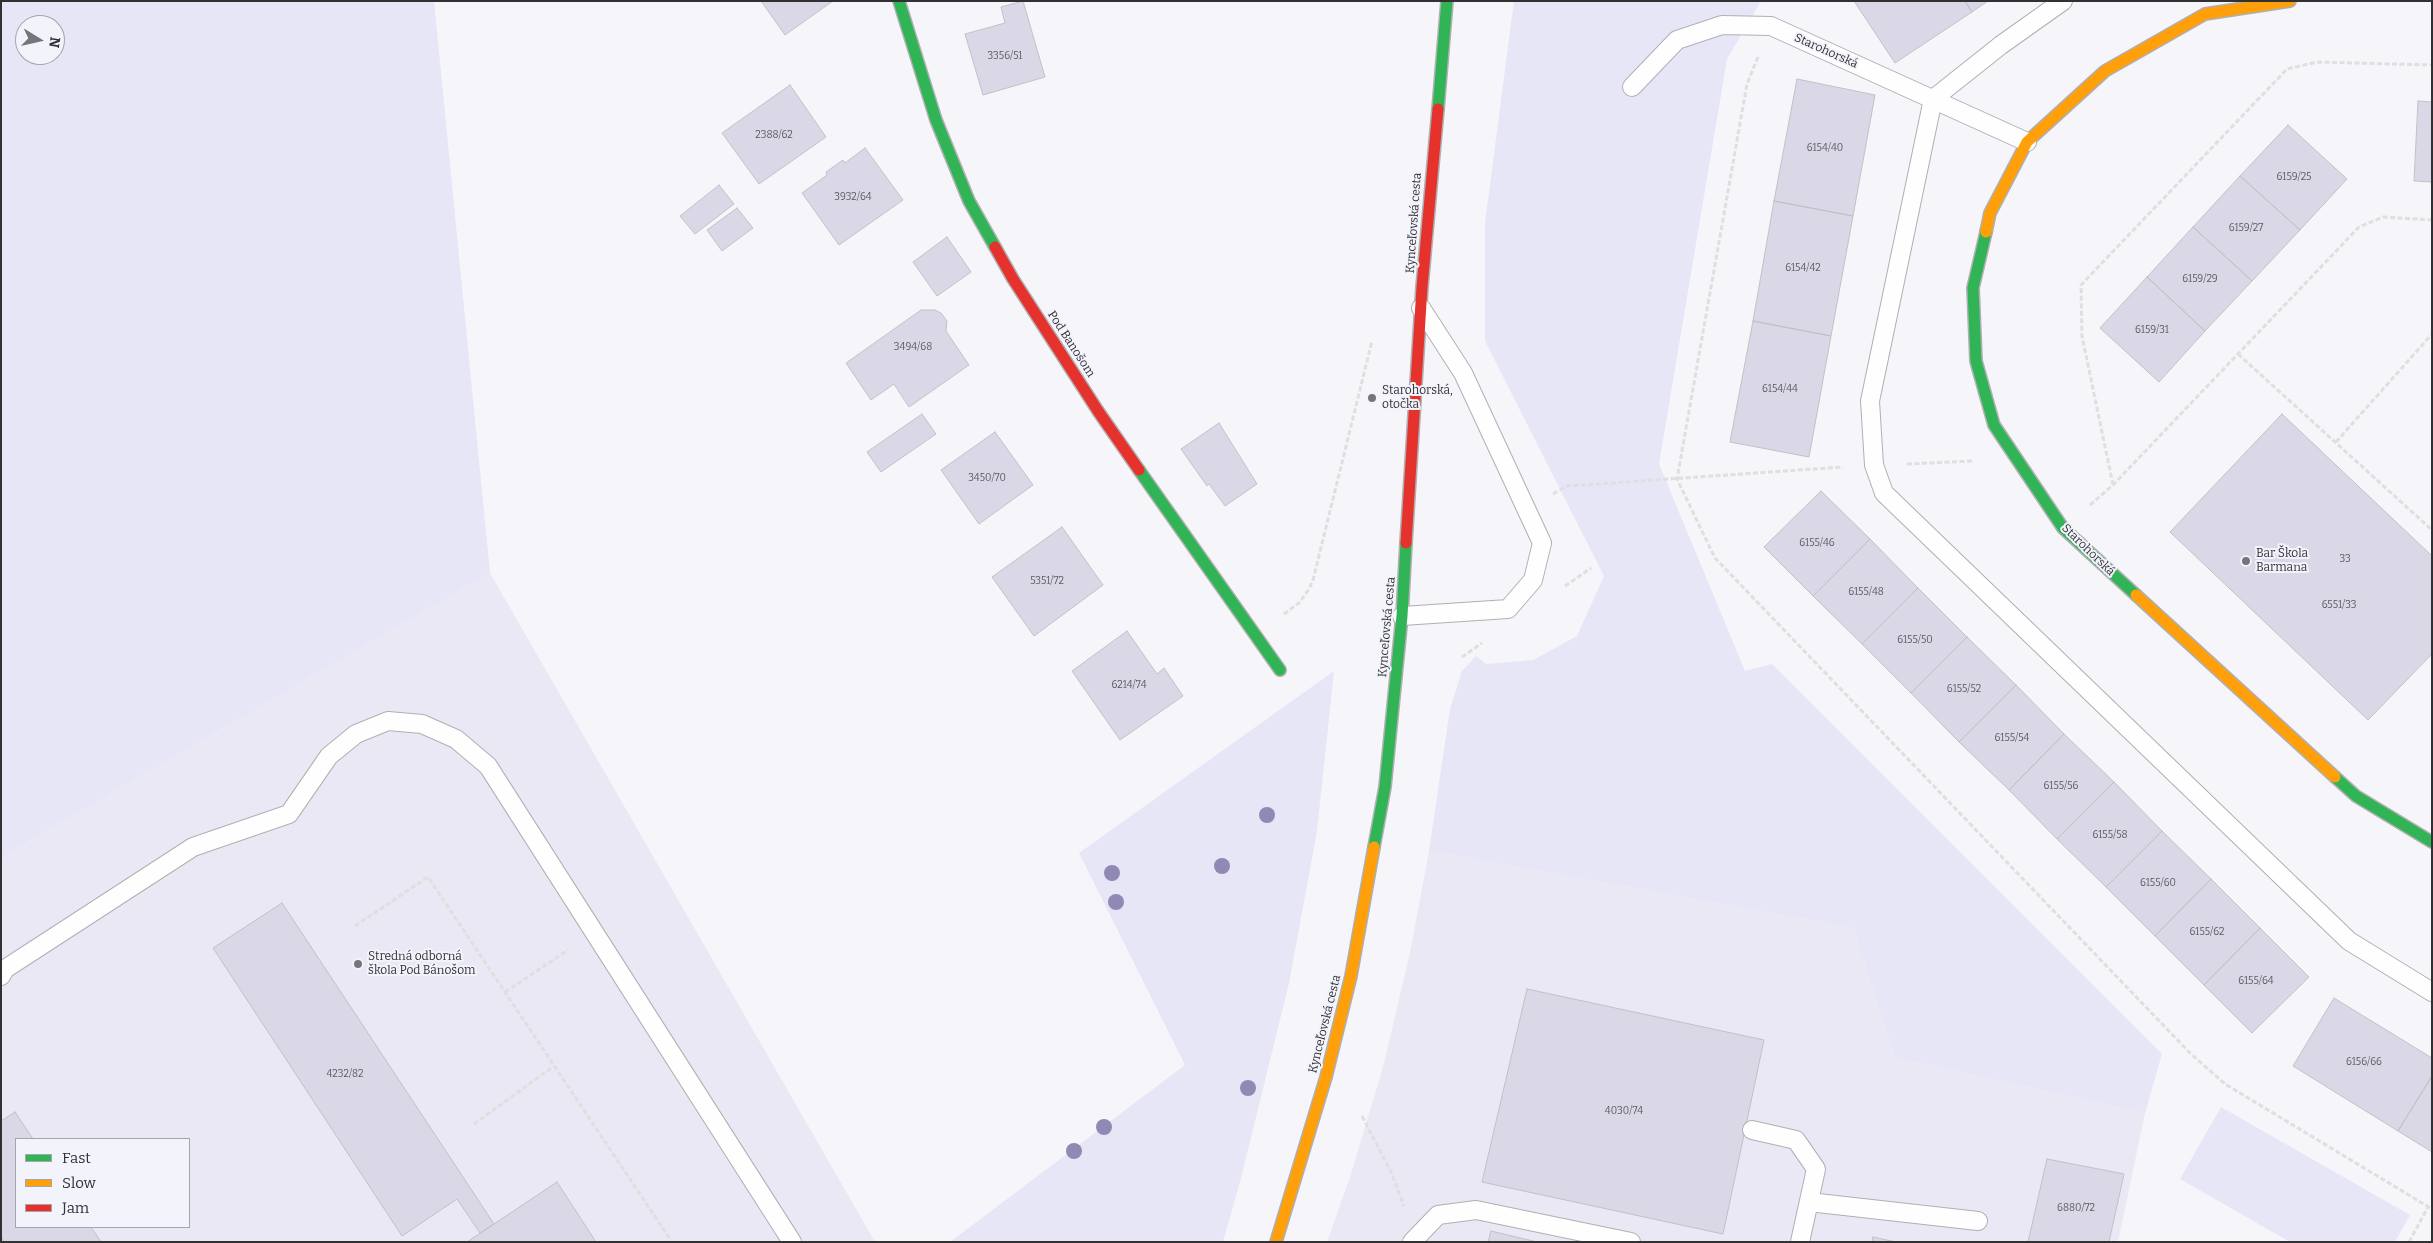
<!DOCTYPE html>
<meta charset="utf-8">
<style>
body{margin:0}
#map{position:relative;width:2433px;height:1243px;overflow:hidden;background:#f5f5fa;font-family:Bitter,serif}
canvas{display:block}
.frame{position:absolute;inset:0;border:2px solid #313134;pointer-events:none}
.legend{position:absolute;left:15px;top:1138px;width:175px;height:90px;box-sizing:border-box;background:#f3f3fc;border:1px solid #a5a5ac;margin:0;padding:6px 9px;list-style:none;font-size:15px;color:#313134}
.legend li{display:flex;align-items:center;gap:10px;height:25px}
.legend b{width:25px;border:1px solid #a5a5ac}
.north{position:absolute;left:15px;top:15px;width:50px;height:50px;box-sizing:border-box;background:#f3f3fc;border:1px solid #a5a5ac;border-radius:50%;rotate:99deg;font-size:14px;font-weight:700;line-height:20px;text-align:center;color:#313134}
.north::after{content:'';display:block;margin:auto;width:18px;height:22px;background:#767679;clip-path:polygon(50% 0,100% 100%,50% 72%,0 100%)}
</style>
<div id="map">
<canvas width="2433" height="1243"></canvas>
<div class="frame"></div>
<ul class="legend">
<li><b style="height:6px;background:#30b455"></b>Fast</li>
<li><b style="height:6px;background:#ff9f0a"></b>Slow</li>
<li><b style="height:6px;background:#e5322d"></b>Jam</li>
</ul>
<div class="north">N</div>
</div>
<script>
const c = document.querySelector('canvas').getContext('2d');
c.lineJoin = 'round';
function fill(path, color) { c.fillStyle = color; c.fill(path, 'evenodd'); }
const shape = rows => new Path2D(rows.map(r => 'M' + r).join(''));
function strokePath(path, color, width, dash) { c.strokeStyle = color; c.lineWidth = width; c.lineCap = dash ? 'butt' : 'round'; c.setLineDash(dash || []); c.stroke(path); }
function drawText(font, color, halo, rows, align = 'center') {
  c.font = font + ' Bitter,serif'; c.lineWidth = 4; c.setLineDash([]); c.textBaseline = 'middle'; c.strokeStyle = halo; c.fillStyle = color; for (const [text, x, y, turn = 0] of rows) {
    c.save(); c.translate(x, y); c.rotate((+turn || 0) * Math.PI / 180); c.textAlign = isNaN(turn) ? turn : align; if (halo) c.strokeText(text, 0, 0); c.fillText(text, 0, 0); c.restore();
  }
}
const built = shape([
 [490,573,875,1242,1,1242,1,858],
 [16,1139,189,1139,189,1227,16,1227],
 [1429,851,1853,928,1895,1058,2145,1113,2118,1242,1327,1242,1350,1177,1383,1067,1410,953]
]);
const green = shape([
 [1,1,434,1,490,573,1,858],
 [25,25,55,25,55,55,25,55],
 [1514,1,1761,1,1727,59,1659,464,1745,671,1772,664,2162,1054,2145,1113,1895,1058,1853,928,1429,851,1450,709,1462,671,1476,656,1486,664,1533,660,1577,636,1604,576,1485,341,1485,223],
 [1334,671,1317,831,1289,983,1241,1178,1223,1242,950,1242,1185,1065,1079,853],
 [2221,1107,2410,1215,2395,1242,2290,1242,2180,1179]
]);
const building = shape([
 [761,1,833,1,785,35,761,1],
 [1023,1,1045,77,983,95,965,34,1005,23,1001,7,1023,1],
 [1854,1,1965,1,1972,12,1895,63,1854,1],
 [1965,1,1988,1,1972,12,1965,1],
 [1797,79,1875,95,1853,216,1774,201,1797,79],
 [790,85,826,137,759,184,722,133,790,85],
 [2418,101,2432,102,2432,182,2414,181,2418,101],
 [2288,125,2347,179,2300,230,2240,176,2288,125],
 [865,148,903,200,839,245,802,193,827,175,826,172,843,160,845,163,865,148],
 [2240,176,2300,230,2252,281,2193,227,2240,176],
 [719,185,734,204,695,234,680,216,719,185],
 [1774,201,1853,216,1831,336,1753,321,1774,201],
 [737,208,753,228,722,251,707,230,737,208],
 [2193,227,2252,281,2205,331,2147,277,2193,227],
 [947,237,971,272,937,296,913,262,947,237],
 [2147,277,2205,331,2159,382,2100,328,2147,277],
 [921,310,935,310,941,313,947,321,946,331,969,365,909,407,894,384,871,400,846,363,921,310],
 [1753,321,1831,336,1809,457,1730,442,1753,321],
 [922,414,936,434,881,472,867,452,922,414],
 [2282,414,2432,556,2432,654,2368,720,2170,532,2282,414],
 [1219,423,1257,484,1225,506,1209,484,1207,486,1181,449,1219,423],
 [995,432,1033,485,979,524,941,470,995,432],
 [1821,491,1870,539,1813,596,1764,547,1821,491],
 [1062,527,1103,585,1034,636,992,577,1062,527],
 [1870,539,1918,588,1862,644,1813,596,1870,539],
 [1918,588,1967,637,1911,693,1862,644,1918,588],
 [1127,631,1157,674,1164,668,1183,696,1120,740,1072,671,1127,631],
 [1967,637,2016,685,1959,742,1911,693,1967,637],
 [2016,685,2064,734,2009,790,1959,742,2016,685],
 [2064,734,2114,782,2057,839,2009,790,2064,734],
 [2114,782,2162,831,2106,887,2057,839,2114,782],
 [2162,831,2211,879,2155,936,2106,887,2162,831],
 [2211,879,2260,928,2204,985,2155,936,2211,879],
 [282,903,494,1224,480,1233,457,1199,402,1236,213,948,282,903],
 [2260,928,2309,977,2252,1033,2204,985,2260,928],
 [1527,989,1764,1040,1723,1234,1482,1182,1527,989],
 [2334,998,2432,1058,2432,1076,2398,1131,2293,1066,2334,998],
 [2432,1076,2432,1152,2398,1131,2432,1076],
 [15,1112,33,1139,16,1139,16,1227,91,1227,101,1242,4,1242,1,1237,1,1121,15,1112],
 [2047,1159,2124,1174,2109,1242,2028,1242,2047,1159],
 [557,1182,596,1242,467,1242,557,1182],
 [1491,1231,1537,1242,1488,1242,1491,1231],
 [1873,1237,1896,1242,1872,1242,1873,1237]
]);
const path = shape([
 [1758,57,1747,84,1677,479,1715,558,2190,1053,2225,1084,2432,1209],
 [2238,354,2432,530],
 [2336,442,2432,334],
 [1907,464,1973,461],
 [2113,485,2082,336,2081,285,2287,69,2317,62,2432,65],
 [1553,494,1567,486,1843,467],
 [2090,505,2113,485,2359,227,2383,217,2432,220],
 [1565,586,1591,568],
 [1284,614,1299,603,1309,589,1313,580,1372,341],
 [1462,657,1482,643],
 [355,926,428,877,672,1242],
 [505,992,568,950],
 [1362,1116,1391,1172,1404,1206],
 [474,1124,554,1066],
 [2409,1242,2428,1207]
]);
const lane = shape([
 [2063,1,2001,45,1933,99,1870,401,1874,465,1884,493,2349,941,2432,992],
 [1632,87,1677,40,1722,25,1771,26,2027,142],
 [1402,616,1508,609,1533,580,1542,543,1463,373,1421,308],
 [1,976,5,969,193,847,289,814,329,756,356,734,388,721,422,724,456,739,488,766,792,1242],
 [1752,1130,1796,1140,1816,1169,1800,1242],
 [1809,1202,1978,1221],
 [1412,1242,1438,1215,1476,1210,1631,1242]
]);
const fast = shape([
 [899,1,936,120,969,201,995,247],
 [1438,109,1447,1],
 [1986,232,1973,288,1976,361,1994,425,2063,528,2136,595],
 [1139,470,1280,670],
 [2335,777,2356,796,2432,842],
 [1374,847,1385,787,1402,616,1406,543]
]);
const slow = shape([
 [1986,232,1990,213,2027,142,2105,71,2205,14,2290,1],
 [2136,595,2335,777],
 [1276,1242,1326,1077,1351,976,1374,847]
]);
const jam = shape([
 [995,247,1013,279,1098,411,1139,470],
 [1406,543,1422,287,1438,109]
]);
const trees = [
 [1267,815],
 [1222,866],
 [1112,873],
 [1116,902],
 [1248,1088],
 [1104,1127],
 [1074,1151]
];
const markers = [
 [1372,398,5,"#767679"],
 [2246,561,5,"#767679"],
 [358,964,5,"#767679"]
];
const numberNames = [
 ["3356/51",1005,56],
 ["2388/62",774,135],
 ["6154/40",1825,148],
 ["6159/25",2294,177],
 ["3932/64",853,197],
 ["6159/27",2246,228],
 ["6154/42",1803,268],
 ["6159/29",2200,279],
 ["6159/31",2152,330],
 ["3494/68",913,347],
 ["6154/44",1780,389],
 ["3450/70",987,478],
 ["6155/46",1817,543],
 ["33",2345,559],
 ["5351/72",1047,581],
 ["6155/48",1866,592],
 ["6551/33",2339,605],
 ["6155/50",1915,640],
 ["6214/74",1129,685],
 ["6155/52",1964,689],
 ["6155/54",2012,738],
 ["6155/56",2061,786],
 ["6155/58",2110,835],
 ["6155/60",2158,883],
 ["6155/62",2207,932],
 ["6155/64",2256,981],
 ["6156/66",2364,1062],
 ["4232/82",345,1074],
 ["4030/74",1624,1111],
 ["6880/72",2076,1208]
];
const streetNames = [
 ["Starohorská",1826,51,24],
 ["Kynceľovská cesta",1414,223,-86],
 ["Pod Banošom",1071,344,57],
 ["Starohorská",2088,550,44],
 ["Kynceľovská cesta",1387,627,-85],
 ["Kynceľovská cesta",1325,1024,-76]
];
const poiNames = [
 ["Starohorská,",1382,391],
 ["otočka",1382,405],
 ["Bar Škola",2256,554],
 ["Barmana",2256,568],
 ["Stredná odborná",368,957],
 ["škola Pod Bánošom",368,971]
];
fill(built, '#e9e8f4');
fill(green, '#e6e6f7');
fill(building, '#dad8e7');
strokePath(building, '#c1c1c5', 1);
strokePath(lane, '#b0b0b3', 20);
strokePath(fast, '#b0b0b3', 14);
strokePath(slow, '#b0b0b3', 14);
strokePath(jam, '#b0b0b3', 14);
strokePath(path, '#dfdfe0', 3, [5, 2.5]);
strokePath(lane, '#fefefe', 18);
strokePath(fast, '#30b455', 11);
strokePath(slow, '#ff9f0a', 11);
strokePath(jam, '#e5322d', 11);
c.fillStyle = '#9089b4';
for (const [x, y] of trees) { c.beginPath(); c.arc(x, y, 8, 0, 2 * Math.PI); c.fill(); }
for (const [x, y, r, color] of markers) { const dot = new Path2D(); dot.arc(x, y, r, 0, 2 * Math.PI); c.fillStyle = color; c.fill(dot); strokePath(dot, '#f3f3fc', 2); }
drawText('10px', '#5b5b61', null, numberNames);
drawText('12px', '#313134', '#f3f3fc', streetNames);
drawText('12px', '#313134', '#f3f3fc', poiNames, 'left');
</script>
